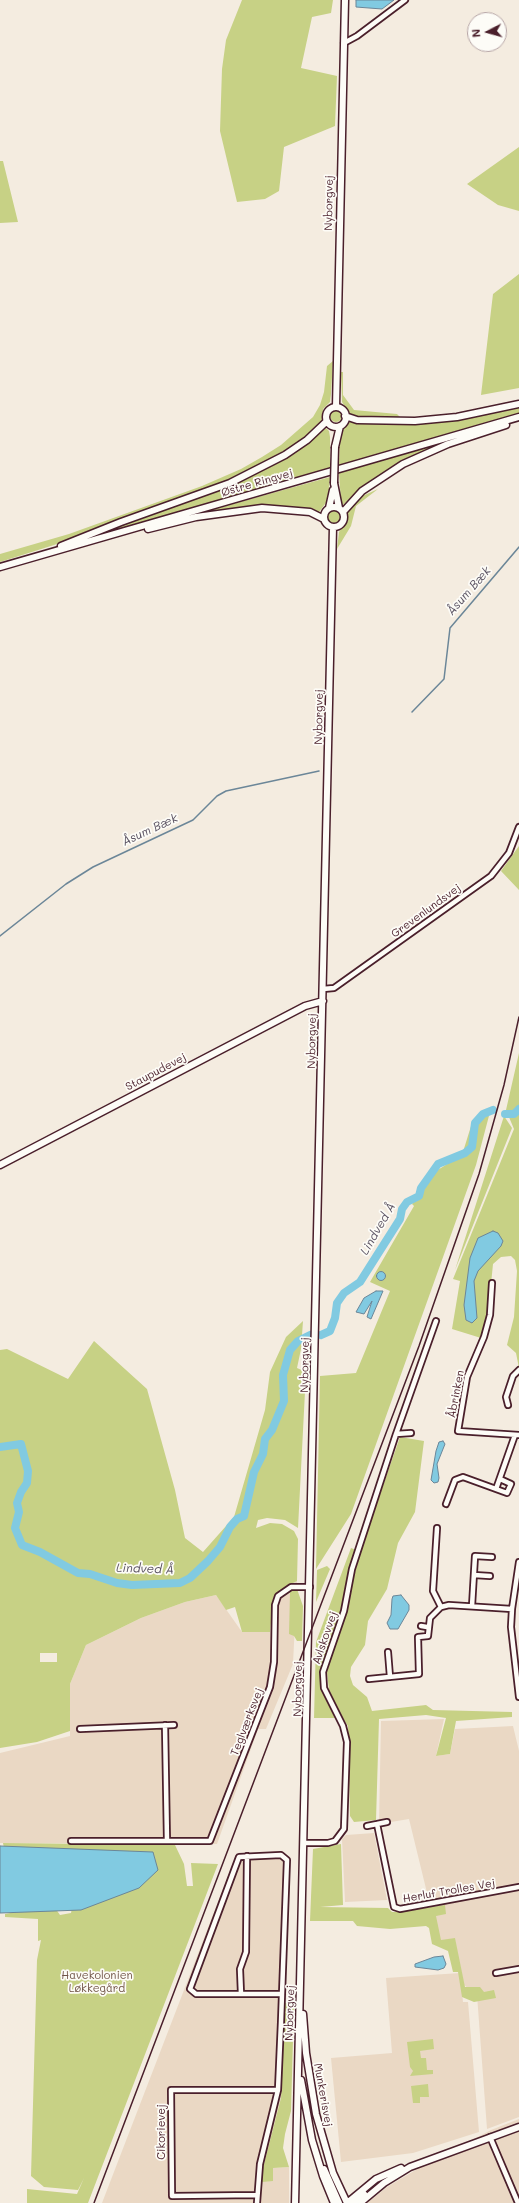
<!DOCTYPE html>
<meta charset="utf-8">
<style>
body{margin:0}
#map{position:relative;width:519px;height:2203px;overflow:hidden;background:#f4ece0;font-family:Mali,sans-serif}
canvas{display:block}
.north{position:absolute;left:467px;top:12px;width:40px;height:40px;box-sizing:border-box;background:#fdfcf7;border:1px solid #b5a4a5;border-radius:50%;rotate:264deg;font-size:11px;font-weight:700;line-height:16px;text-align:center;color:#4a1f2b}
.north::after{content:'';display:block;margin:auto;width:14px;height:18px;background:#4a1f2b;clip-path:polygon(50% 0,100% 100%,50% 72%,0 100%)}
</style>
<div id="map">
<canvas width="519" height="2203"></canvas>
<div class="north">N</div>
</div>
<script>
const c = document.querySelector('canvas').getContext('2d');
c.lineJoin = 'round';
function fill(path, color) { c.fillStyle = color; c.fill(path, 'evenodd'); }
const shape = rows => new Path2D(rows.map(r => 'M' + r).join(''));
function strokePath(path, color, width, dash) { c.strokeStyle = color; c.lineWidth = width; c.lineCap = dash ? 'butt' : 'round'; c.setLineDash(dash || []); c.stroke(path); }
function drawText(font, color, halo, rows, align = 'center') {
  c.font = font + ' Mali,sans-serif'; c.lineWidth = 3.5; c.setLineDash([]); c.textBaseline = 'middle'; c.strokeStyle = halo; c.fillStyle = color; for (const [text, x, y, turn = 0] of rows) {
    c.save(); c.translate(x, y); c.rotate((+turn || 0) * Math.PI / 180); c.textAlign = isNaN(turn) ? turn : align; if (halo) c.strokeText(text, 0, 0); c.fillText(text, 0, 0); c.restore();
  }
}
const built = shape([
 [297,1581,293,1664,266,1729,258,1729,217,1844,0,1843,0,1753,70,1736,70,1684,86,1645,141,1618,185,1602,216,1595,242,1632,270,1632,273,1604,277,1594,285,1587],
 [444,1719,436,1756,450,1754,455,1729,513,1726,519,1751,519,2117,487,2129,477,1995,464,1985,455,1941,439,1942,409,1819,379,1824,381,1721],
 [374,1833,387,1900,345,1902,342,1839,346,1835],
 [280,1851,287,1856,290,1861,281,2098,262,2172,262,2181,273,2181,273,2168,289,2167,289,2203,102,2203,236,1855],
 [460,1973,463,2002,468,2002,479,2132,413,2153,341,2162,331,2058,392,2053,386,1978],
 [519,2119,519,2203,367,2203,387,2187,419,2168,491,2130]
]);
const green = shape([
 [242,0,333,0,331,13,312,17,301,68,337,76,335,126,284,147,279,191,265,199,237,202,220,131,222,69,226,40],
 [519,147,519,211,498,205,467,184],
 [0,161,3,161,18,222,0,223],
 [519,274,519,388,481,395,493,294],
 [333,361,331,394,330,402,323,409,323,422,315,430,283,453,233,479,54,545,0,562,0,554,69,534,202,486,241,469,262,457,281,445,313,417,320,405,324,392,327,366],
 [341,372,343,372,343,395,354,410,397,414,401,418,359,418,350,414,342,402],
 [519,406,519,413,339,465,340,438,342,431,351,421,405,423],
 '330 416a6 6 0 1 1 12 0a6 6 0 1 1-12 0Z',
 [326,428,329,431,330,437,330,468,106,533,106,530,250,477,297,450],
 [445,442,377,478,355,493,343,505,341,502,339,473],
 [330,477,328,500,319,512,297,508,274,506,197,514],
 [378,489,356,506,351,526,337,549,339,532,347,521,347,512,358,498],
 '326 517a7 7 0 1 1 14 0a7 7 0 1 1-14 0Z',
 [519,846,519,890,501,871],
 [519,1053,519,1368,516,1353,507,1345,514,1317,517,1271,515,1260,511,1256,501,1257,493,1264,488,1314,481,1338,452,1329,460,1281,453,1279,514,1129,506,1110],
 [490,1112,476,1165,351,1514,316,1569,320,1376,356,1373,390,1291,370,1282,414,1206,412,1204,436,1171,462,1155,472,1123],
 [504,1116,512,1128,455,1270],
 [303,1321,301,1349,297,1368,306,1372,298,1528,285,1520,267,1518,258,1520,256,1528,270,1523,282,1524,294,1531,298,1539,297,1581,285,1587,277,1594,273,1604,270,1632,242,1632,235,1607,226,1610,216,1595,185,1602,141,1618,86,1645,70,1684,70,1731,37,1742,0,1748,0,1350,7,1349,68,1379,94,1341,147,1389,175,1490,185,1538,203,1552,234,1517,265,1410,270,1372,286,1337],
 [40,1653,57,1653,57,1662,40,1662],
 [400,1437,424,1441,415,1512,398,1543,387,1589,368,1621,365,1645,351,1667,350,1676,353,1685,367,1697,372,1711,426,1705,433,1710,512,1712,512,1717,456,1721,450,1754,436,1756,446,1718,426,1715,379,1719,376,1820,354,1822,350,1816,348,1726,337,1709,329,1690,327,1672,364,1540],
 [351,1548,356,1550,350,1568,342,1605,320,1678,321,1689,335,1718,314,1718,316,1642],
 [327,1566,330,1569,316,1602,317,1570],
 [292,1589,297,1589,303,1606,302,1641,297,1641,294,1636,289,1634,290,1592],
 [3,1843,175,1845,184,1864,187,1886,193,1886,191,1863,218,1864,88,2203,27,2203,27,2189,77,2194,84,2178,78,2190,44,2187,31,2176,37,1960,41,1940,38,1941,38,1919,5,1917,5,1914,53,1905,60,1915,71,1913,73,1903,4,1848],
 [341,1844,343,1905,320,1907,388,1908,392,1912,399,1912,445,1905,446,1914,436,1916,441,1940,455,1938,465,1987,480,1987,484,1992,494,1990,496,1998,474,2002,462,1997,458,1972,453,1972,448,1951,432,1944,429,1928,426,1926,390,1929,357,1926,353,1921,310,1921,313,1849],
 [285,2003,294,2003,291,2111,285,2134,283,2148,289,2167,273,2168,273,2181,262,2182,262,2172,281,2098],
 [433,2039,434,2049,420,2051,421,2058,426,2058,427,2070,433,2070,433,2074,410,2076,413,2071,410,2067,407,2042],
 [428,2084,429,2097,420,2097,420,2103,413,2103,411,2086]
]);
const water = shape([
 [356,0,394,0,382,9,356,7,356,0],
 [493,1231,498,1233,503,1241,501,1246,478,1271,474,1281,477,1318,472,1323,466,1320,464,1305,470,1258,478,1238,493,1231],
 '376.5 1276a4.5 4.5 0 1 1 9 0a4.5 4.5 0 1 1-9 0Z',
 [376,1291,383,1291,371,1319,367,1317,372,1301,364,1314,356,1312,364,1298,376,1291],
 [443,1441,445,1444,437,1464,439,1478,438,1482,434,1483,431,1480,436,1451,439,1442,443,1441],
 [401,1595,409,1605,409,1610,398,1629,390,1629,387,1623,391,1615,392,1599,393,1596,401,1595],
 [0,1846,153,1852,158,1870,139,1888,81,1910,0,1913,0,1846],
 [443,1956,446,1964,444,1968,438,1970,415,1967,415,1964,434,1957,443,1956]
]);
const stream = shape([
 [412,712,444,679,450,628,519,547],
 [0,936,66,884,93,867,193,820,217,796,226,791,319,771]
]);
const river = shape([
 [505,1114,514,1114,519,1109],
 [321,1335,330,1331,335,1318,337,1303,344,1293,360,1282,400,1219,402,1209,407,1202,419,1196,421,1188,438,1164,465,1153,472,1147,475,1123,483,1114,493,1110],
 [0,1447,21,1444,28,1471,27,1483,21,1492,17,1503,19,1512,15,1528,22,1545,40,1552,78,1573,90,1574,117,1583,132,1585,180,1583,190,1578,208,1561,220,1547,230,1527,237,1519,244,1516,254,1472,263,1454,265,1439,272,1430,284,1401,283,1375,290,1350,298,1341,310,1335]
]);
const street = shape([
 [344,43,357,36,405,0],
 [323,989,334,988,491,876,509,853,519,827],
 [492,1283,490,1315,484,1337,467,1377,458,1431,519,1435],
 [508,1405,506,1397,513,1376,519,1370],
 [396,1434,436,1321],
 [500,1479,511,1484,507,1493,496,1489,515,1435],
 [446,1504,455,1480,463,1477,496,1489],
 [437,1528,433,1591,441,1607],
 [519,1562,512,1609,511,1627,519,1697],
 [474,1575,490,1576],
 [472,1606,475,1556,492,1557],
 [421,1626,427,1627],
 [388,1652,390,1677],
 [369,1679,419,1674,418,1637,428,1636,430,1618,441,1607,449,1605,512,1609],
 [165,1725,167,1841,210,1841,270,1687,274,1662,275,1605,278,1596,291,1587,310,1587],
 [80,1729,174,1725],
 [377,1824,394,1907,400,1909,519,1887],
 [367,1826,387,1822],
 [71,1841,167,1841],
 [304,1843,328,1843,335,1841,344,1829,347,1742,343,1726,324,1688,323,1672,344,1611,352,1569,396,1434,411,1433],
 [496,1973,519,1969],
 [241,1994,240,1969,246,1952,247,1856],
 [490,2137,518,2203],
 [257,2195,172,2196,171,2090,278,2090],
 [257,2203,260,2164,278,2090,281,2022,282,1994,287,1860,281,1855,239,1857,190,1989,196,1994,282,1994]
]);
const secondary = shape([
 [336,407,345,0],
 '326 417a10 10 0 1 1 20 0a10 10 0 1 1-20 0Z',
 [345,416,357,420,415,421,457,417,519,404],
 [335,447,340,426],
 [334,483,339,508],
 '324 517a10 10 0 1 1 20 0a10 10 0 1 1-20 0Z',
 [329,508,333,490],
 [343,512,362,491,403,464,448,444,506,425],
 [148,529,196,517,262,508,310,512,324,519],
 [61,546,121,522,230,483,285,455,307,440,327,421],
 [0,567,519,417],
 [0,1165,305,1006,323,1001],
 [303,2014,306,2053,316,2114,333,2173,347,2203],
 [301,2080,312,2140,323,2176,334,2203],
 [324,2169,339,2203],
 [295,2203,333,527],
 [347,2203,376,2179,401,2168],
 [354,2203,364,2194],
 [360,2203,384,2183,410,2167,519,2127]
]);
const rail = shape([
 [94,2203,419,1346,479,1174,504,1085,519,1017]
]);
const secondaryBridge = shape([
 [334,483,335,447]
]);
const streetNames = [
 ["Nyborgvej",329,203,-89],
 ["Østre Ringvej",257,483,-16],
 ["Nyborgvej",319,717,-89],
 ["Grevenlundsvej",426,911,-36],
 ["Nyborgvej",312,1041,-89],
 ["Staupudevej",156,1072,-28],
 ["Nyborgvej",305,1365,-89],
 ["Åbrinken",456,1394,-79],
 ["Avlskovvej",325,1638,-71],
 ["Nyborgvej",298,1689,-89],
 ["Teglværksvej",247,1722,-69],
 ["Herluf Trolles Vej",449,1891,-10],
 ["Nyborgvej",290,2013,-88],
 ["Munkerisvej",323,2095,80],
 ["Cikorievej",162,2132,-90]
];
const parkNames = [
 ["Havekolonien",97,1976],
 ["Løkkegård",97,1989]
];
const waterNames = [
 ["Åsum Bæk",469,591,-49],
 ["Åsum Bæk",150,830,-25],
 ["Lindved Å",378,1229,-60],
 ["Lindved Å",145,1569,2]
];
fill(built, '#ead8c4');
fill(green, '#c7d185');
fill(water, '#81cae1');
strokePath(water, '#6b8698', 1);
strokePath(stream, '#6b8698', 1.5);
strokePath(river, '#81cae1', 8);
strokePath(street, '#4a1f2b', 8);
strokePath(secondary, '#4a1f2b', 9);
strokePath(street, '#fdfcf7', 4.5);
strokePath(secondary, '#fdfcf7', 6);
strokePath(rail, '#4a1f2b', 1.5);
strokePath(secondaryBridge, '#4a1f2b', 9, []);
strokePath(secondaryBridge, '#fdfcf7', 6);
drawText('11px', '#4a1f2b', '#fdfcf7', streetNames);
drawText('11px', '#705446', '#fdfcf7', parkNames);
drawText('italic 12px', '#5a5262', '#fdfcf7', waterNames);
</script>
